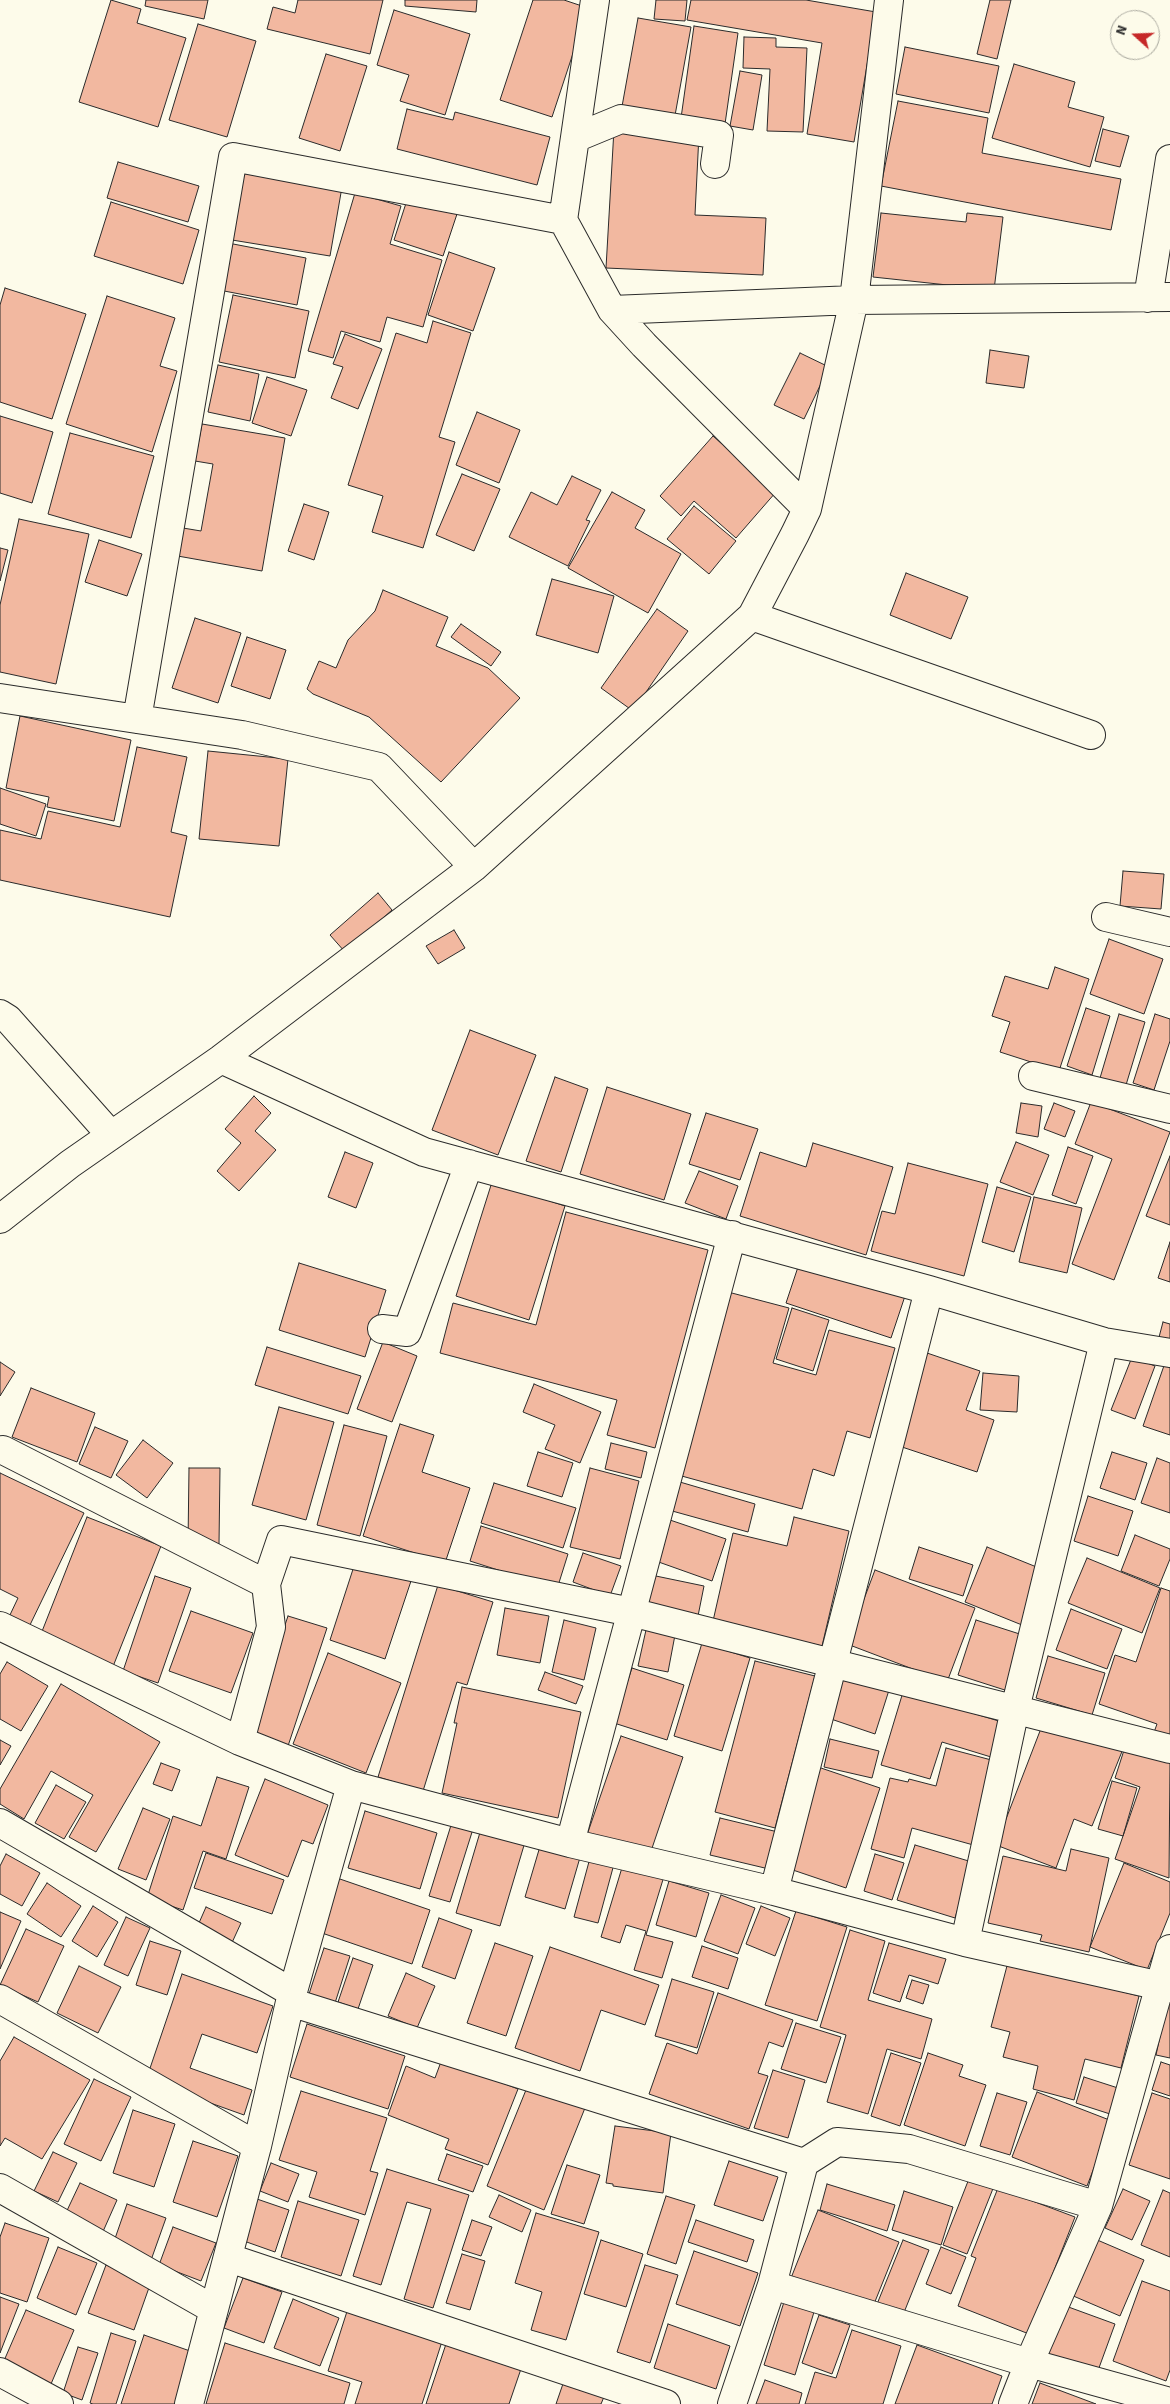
<!DOCTYPE html>
<style>
body{margin:0}
#map{position:relative;width:1170px;height:2404px;overflow:hidden;background:#fdfbea;font-family:"Source Sans 3",sans-serif}
canvas{display:block}
.north{position:absolute;left:1110px;top:10px;width:50px;height:50px;box-sizing:border-box;background:#fdfbea;border:1px solid #a9a89e;border-radius:50%;rotate:290deg;font-size:14px;font-weight:700;line-height:20px;text-align:center;color:#2b2b2b}
.north::after{content:'';display:block;margin:auto;width:18px;height:22px;background:#c62828;clip-path:polygon(50% 0,100% 100%,50% 72%,0 100%)}
</style>
<div id="map">
<canvas width="1170" height="2404"></canvas>
<div class="north">N</div>
</div>
<script>
const c = document.querySelector('canvas').getContext('2d');
c.lineJoin = 'round';
function fill(path, color) { c.fillStyle = color; c.fill(path, 'evenodd'); }
const shape = rows => new Path2D(rows.map(r => 'M' + r).join(''));
function strokePath(path, color, width, dash) { c.strokeStyle = color; c.lineWidth = width; c.lineCap = dash ? 'butt' : 'round'; c.setLineDash(dash || []); c.stroke(path); }
const building = shape([
 [111,0,141,9,137,23,186,38,158,127,79,102,111,0],
 [146,0,208,0,204,19,145,6,146,0],
 [298,0,383,0,370,54,267,29,273,7,295,13,298,0],
 [405,0,477,0,476,12,405,6,405,0],
 [533,0,564,0,588,8,552,117,500,100,533,0],
 [656,0,687,0,685,21,654,19,656,0],
 [691,0,806,0,876,12,854,142,807,134,822,43,687,20,691,0],
 [990,0,1011,0,997,59,977,54,990,0],
 [394,10,470,34,445,115,400,101,409,75,377,65,394,10],
 [638,18,691,27,674,121,621,112,638,18],
 [198,24,256,41,227,137,169,120,198,24],
 [694,26,738,33,724,131,680,125,694,26],
 [744,37,776,38,776,47,807,48,803,132,767,131,770,69,743,68,744,37],
 [905,47,999,66,989,113,896,94,905,47],
 [326,54,367,66,340,151,299,138,326,54],
 [1014,64,1075,82,1068,107,1104,117,1090,167,992,138,1014,64],
 [740,71,762,75,753,130,730,126,740,71],
 [898,101,988,118,982,153,1121,179,1111,230,881,186,898,101],
 [407,109,453,120,455,112,550,137,537,185,397,149,407,109],
 [614,129,699,134,695,215,766,218,763,275,606,268,614,129],
 [1103,129,1129,136,1120,167,1095,161,1103,129],
 [118,162,199,186,188,222,107,198,118,162],
 [243,171,342,187,330,256,232,240,243,171],
 [355,193,401,206,390,244,442,260,423,327,387,317,380,342,341,331,333,358,308,351,355,193],
 [409,194,458,211,443,256,394,240,409,194],
 [111,202,199,230,183,284,94,256,111,202],
 [881,213,966,222,967,213,1003,217,994,290,873,277,881,213],
 [228,243,306,258,297,305,219,290,228,243],
 [449,252,495,268,473,331,428,315,449,252],
 [5,288,86,314,52,419,0,402,0,305,5,288],
 [233,295,309,311,295,378,219,362,233,295],
 [107,296,175,318,160,366,177,371,152,452,66,424,107,296],
 [433,321,471,333,439,437,455,442,423,548,372,532,383,496,348,485,396,333,427,343,433,321],
 [345,334,382,349,358,409,331,398,343,367,333,364,345,334],
 [990,350,1029,356,1024,388,986,383,990,350],
 [800,353,829,367,804,419,774,405,800,353],
 [218,365,259,374,250,421,208,412,218,365],
 [267,377,307,390,291,436,252,423,267,377],
 [477,412,520,430,499,483,456,465,477,412],
 [0,416,53,432,32,503,0,493,0,416],
 [202,424,285,438,262,571,172,555,177,527,201,531,213,464,195,461,202,424],
 [70,433,154,456,131,538,48,514,70,433],
 [713,436,776,492,736,538,694,501,681,516,660,496,713,436],
 [462,474,500,489,474,551,436,535,462,474],
 [572,476,601,490,586,520,590,521,568,566,509,537,531,492,557,505,572,476],
 [612,492,645,510,635,528,681,554,648,613,568,568,612,492],
 [304,504,329,512,314,560,288,551,304,504],
 [694,506,736,541,709,574,667,539,694,506],
 [19,519,89,534,56,684,0,672,0,605,19,519],
 [99,540,142,554,127,596,85,582,99,540],
 [0,548,8,550,0,581,0,548],
 [906,573,968,597,951,639,890,615,906,573],
 [552,579,614,596,598,653,536,635,552,579],
 [383,590,448,617,436,646,488,668,520,698,441,782,369,717,313,694,307,689,319,661,336,668,348,640,375,611,383,590],
 [657,609,688,631,633,711,601,688,657,609],
 [195,618,241,633,218,703,172,688,195,618],
 [461,624,501,652,491,666,451,637,461,624],
 [247,637,286,650,270,699,231,686,247,637],
 [20,716,131,740,114,821,47,807,49,797,6,788,20,716],
 [137,747,187,757,171,832,187,836,170,917,0,880,0,830,41,839,48,811,120,827,137,747],
 [208,751,288,759,279,846,199,839,208,751],
 [0,788,46,804,36,836,0,824,0,788],
 [1123,871,1164,874,1161,909,1120,906,1123,871],
 [378,893,392,910,345,952,330,935,378,893],
 [454,930,465,948,438,964,426,946,454,930],
 [1109,939,1163,959,1144,1014,1090,994,1109,939],
 [1055,967,1089,979,1059,1071,1000,1052,1010,1022,992,1016,1005,976,1048,989,1055,967],
 [1086,1008,1110,1016,1092,1075,1067,1066,1086,1008],
 [1119,1014,1145,1022,1126,1085,1100,1078,1119,1014],
 [1155,1014,1170,1019,1170,1041,1154,1090,1133,1083,1155,1014],
 [470,1030,536,1055,498,1155,432,1130,470,1030],
 [555,1077,588,1089,561,1172,526,1161,555,1077],
 [607,1087,691,1114,664,1200,580,1174,607,1087],
 [254,1096,271,1113,255,1131,276,1150,239,1191,217,1171,241,1143,225,1129,254,1096],
 [1091,1102,1170,1132,1114,1280,1072,1264,1112,1159,1075,1144,1091,1102],
 [1021,1103,1042,1106,1038,1137,1016,1133,1021,1103],
 [1054,1103,1075,1111,1065,1137,1044,1129,1054,1103],
 [706,1113,758,1129,740,1180,689,1164,706,1113],
 [1016,1142,1049,1155,1033,1195,1000,1182,1016,1142],
 [813,1143,893,1167,866,1255,740,1216,760,1152,806,1167,813,1143],
 [1068,1147,1093,1156,1076,1204,1052,1195,1068,1147],
 [345,1152,373,1163,356,1208,328,1197,345,1152],
 [1170,1156,1170,1225,1146,1216,1170,1156],
 [908,1163,988,1184,964,1276,871,1251,882,1211,895,1214,908,1163],
 [699,1171,738,1186,726,1219,685,1203,699,1171],
 [492,1182,565,1206,529,1320,456,1296,492,1182],
 [997,1187,1031,1197,1014,1252,982,1242,997,1187],
 [1034,1197,1082,1208,1067,1273,1019,1262,1034,1197],
 [566,1212,708,1250,655,1448,607,1435,617,1400,440,1353,453,1303,536,1325,566,1212],
 [1170,1242,1170,1282,1158,1278,1170,1242],
 [800,1261,905,1296,891,1338,786,1303,800,1261],
 [299,1263,386,1290,365,1357,279,1330,299,1263],
 [728,1292,789,1308,773,1363,816,1375,829,1330,895,1348,870,1438,847,1431,834,1476,813,1469,802,1509,678,1475,728,1292],
 [792,1308,829,1320,813,1371,776,1359,792,1308],
 [1163,1322,1170,1324,1170,1344,1158,1341,1163,1322],
 [383,1342,417,1356,392,1422,357,1409,383,1342],
 [267,1347,361,1376,348,1414,255,1385,267,1347],
 [927,1353,980,1371,966,1410,994,1420,977,1472,896,1445,927,1353],
 [1132,1357,1155,1366,1135,1419,1111,1410,1132,1357],
 [1167,1357,1170,1358,1170,1435,1143,1426,1167,1357],
 [0,1362,15,1372,0,1396,0,1362],
 [983,1373,1019,1376,1017,1412,980,1410,983,1373],
 [534,1384,601,1412,580,1463,545,1449,555,1425,523,1412,534,1384],
 [31,1388,95,1413,77,1462,12,1437,31,1388],
 [279,1407,334,1422,306,1520,252,1505,279,1407],
 [400,1424,434,1435,422,1472,470,1488,445,1563,363,1536,400,1424],
 [344,1425,387,1436,360,1536,317,1525,344,1425],
 [95,1427,128,1441,111,1478,79,1464,95,1427],
 [143,1440,173,1463,147,1498,116,1475,143,1440],
 [611,1443,647,1452,641,1478,605,1469,611,1443],
 [538,1452,573,1463,562,1497,527,1486,538,1452],
 [1112,1452,1147,1463,1135,1500,1100,1488,1112,1452],
 [1157,1458,1170,1463,1170,1513,1141,1503,1157,1458],
 [189,1468,220,1468,219,1544,188,1544,189,1468],
 [590,1468,639,1481,620,1559,570,1547,590,1468],
 [0,1473,84,1513,29,1627,9,1617,18,1598,0,1589,0,1473],
 [673,1480,755,1504,748,1532,665,1509,673,1480],
 [494,1483,576,1508,563,1548,481,1523,494,1483],
 [1088,1496,1133,1511,1118,1556,1074,1541,1088,1496],
 [87,1517,161,1546,112,1669,39,1639,87,1517],
 [794,1517,849,1531,822,1646,713,1621,733,1533,787,1546,794,1517],
 [667,1519,726,1539,712,1581,653,1560,667,1519],
 [481,1526,568,1554,557,1589,470,1561,481,1526],
 [1135,1535,1170,1549,1170,1559,1159,1586,1121,1571,1135,1535],
 [919,1547,973,1565,963,1596,909,1579,919,1547],
 [987,1547,1044,1570,1022,1625,965,1602,987,1547],
 [583,1553,621,1566,610,1596,573,1582,583,1553],
 [1087,1558,1160,1588,1142,1633,1068,1603,1087,1558],
 [356,1560,412,1578,385,1659,330,1640,356,1560],
 [875,1570,975,1608,947,1682,847,1644,875,1570],
 [651,1575,704,1586,698,1616,645,1606,651,1575],
 [155,1576,191,1588,158,1683,123,1671,155,1576],
 [438,1585,493,1602,467,1685,457,1682,423,1791,378,1777,438,1585],
 [1161,1588,1170,1591,1170,1741,1153,1735,1157,1724,1099,1704,1115,1655,1136,1662,1161,1588],
 [505,1608,549,1616,540,1663,497,1655,505,1608],
 [1071,1609,1122,1629,1107,1669,1056,1650,1071,1609],
 [191,1611,253,1633,231,1693,169,1671,191,1611],
 [288,1616,327,1628,287,1749,248,1736,288,1616],
 [564,1620,596,1628,584,1680,552,1672,564,1620],
 [976,1620,1029,1637,1011,1692,958,1675,976,1620],
 [646,1630,675,1635,668,1672,638,1666,646,1630],
 [702,1643,750,1658,722,1751,674,1736,702,1643],
 [328,1653,401,1683,366,1773,293,1744,328,1653],
 [1048,1656,1105,1673,1092,1715,1036,1698,1048,1656],
 [755,1661,815,1676,775,1828,715,1812,755,1661],
 [7,1662,48,1686,21,1731,0,1719,0,1674,7,1662],
 [632,1668,684,1685,667,1740,614,1723,632,1668],
 [545,1672,583,1686,576,1704,538,1690,545,1672],
 [842,1672,890,1687,875,1734,828,1718,842,1672],
 [61,1684,160,1742,96,1852,69,1837,93,1795,51,1771,24,1819,0,1804,0,1789,61,1684],
 [462,1687,581,1712,558,1818,442,1793,457,1723,454,1723,462,1687],
 [903,1692,1002,1722,991,1757,942,1742,930,1779,881,1765,903,1692],
 [1045,1718,1123,1749,1092,1826,1074,1819,1056,1868,996,1845,1045,1718],
 [621,1736,683,1757,649,1857,587,1835,621,1736],
 [830,1739,879,1751,872,1778,824,1767,830,1739],
 [0,1740,11,1746,0,1765,0,1740],
 [1126,1744,1170,1760,1169,1878,1115,1859,1140,1787,1115,1778,1126,1744],
 [946,1748,999,1762,977,1846,912,1828,904,1858,871,1849,890,1778,908,1782,909,1779,936,1786,946,1748],
 [161,1763,180,1770,172,1791,153,1784,161,1763],
 [818,1767,880,1788,846,1888,784,1867,818,1767],
 [217,1777,249,1787,226,1859,203,1851,183,1910,147,1898,173,1816,201,1826,217,1777],
 [265,1779,328,1805,313,1844,302,1840,288,1877,235,1855,265,1779],
 [1112,1781,1137,1788,1123,1836,1098,1829,1112,1781],
 [56,1785,86,1802,64,1839,35,1823,56,1785],
 [143,1808,170,1819,146,1880,118,1869,143,1808],
 [365,1811,437,1833,420,1889,348,1868,365,1811],
 [720,1818,778,1832,769,1869,710,1855,720,1818],
 [452,1822,473,1829,450,1902,429,1896,452,1822],
 [481,1829,525,1842,500,1926,456,1913,481,1829],
 [541,1843,581,1854,565,1909,525,1897,541,1843],
 [915,1845,972,1862,955,1918,897,1900,915,1845],
 [1071,1849,1109,1858,1089,1952,1040,1941,1042,1935,988,1923,1003,1856,1066,1871,1071,1849],
 [206,1853,284,1880,272,1914,194,1888,206,1853],
 [6,1854,40,1873,22,1906,0,1894,0,1866,6,1854],
 [875,1854,904,1863,892,1900,864,1891,875,1854],
 [590,1858,614,1864,598,1923,574,1917,590,1858],
 [624,1861,665,1873,646,1935,673,1942,662,1978,634,1970,646,1931,626,1925,620,1943,601,1937,624,1861],
 [1124,1863,1170,1882,1170,1913,1147,1970,1090,1947,1124,1863],
 [337,1878,430,1910,412,1964,319,1932,337,1878],
 [669,1881,709,1893,696,1937,656,1925,669,1881],
 [47,1883,81,1906,61,1937,27,1914,47,1883],
 [721,1895,755,1908,738,1954,704,1941,721,1895],
 [93,1906,118,1922,97,1957,72,1941,93,1906],
 [761,1906,790,1918,775,1956,746,1944,761,1906],
 [206,1907,241,1923,230,1947,195,1932,206,1907],
 [796,1911,847,1927,817,2021,765,2005,796,1911],
 [0,1912,21,1921,0,1969,0,1912],
 [126,1917,150,1928,128,1976,104,1965,126,1917],
 [439,1918,472,1930,455,1979,422,1967,439,1918],
 [26,1929,64,1946,38,2002,0,1985,26,1929],
 [850,1930,885,1941,868,2000,932,2019,921,2059,887,2049,868,2114,827,2102,846,2035,820,2027,850,1930],
 [150,1941,181,1951,167,1995,136,1985,150,1941],
 [495,1943,533,1956,506,2036,467,2023,495,1943],
 [889,1943,946,1959,938,1984,909,1975,900,2002,873,1993,889,1943],
 [702,1946,738,1958,728,1989,692,1977,702,1946],
 [550,1947,659,1985,645,2025,601,2010,580,2071,515,2048,550,1947],
 [324,1948,350,1956,335,2003,309,1994,324,1948],
 [353,1958,373,1965,358,2009,338,2002,353,1958],
 [1008,1962,1139,1996,1121,2068,1085,2059,1074,2100,1033,2089,1038,2066,1003,2057,1010,2032,991,2027,1008,1962],
 [79,1966,121,1987,98,2033,57,2013,79,1966],
 [406,1973,435,1986,417,2028,388,2016,406,1973],
 [182,1974,273,2006,257,2053,202,2034,190,2068,252,2090,244,2115,146,2080,182,1974],
 [672,1979,714,1992,697,2048,655,2036,672,1979],
 [912,1980,929,1985,923,2004,906,1998,912,1980],
 [718,1993,793,2020,783,2047,769,2042,758,2073,768,2076,749,2129,649,2094,667,2043,697,2054,718,1993],
 [1168,1999,1170,2000,1170,2058,1156,2055,1168,1999],
 [796,2023,841,2037,826,2083,781,2069,796,2023],
 [307,2024,405,2056,388,2109,290,2077,307,2024],
 [14,2037,90,2080,42,2159,5,2138,0,2146,0,2061,14,2037],
 [891,2053,921,2063,900,2126,871,2116,891,2053],
 [928,2053,963,2065,959,2076,986,2085,965,2146,904,2125,928,2053],
 [442,2059,518,2089,488,2165,445,2149,449,2139,388,2115,406,2066,435,2078,442,2059],
 [1161,2062,1170,2065,1170,2096,1152,2090,1161,2062],
 [773,2070,805,2080,788,2138,754,2128,773,2070],
 [1084,2077,1118,2088,1110,2114,1076,2103,1084,2077],
 [94,2079,131,2097,101,2161,64,2144,94,2079],
 [528,2085,585,2108,544,2210,487,2186,528,2085],
 [301,2091,387,2118,370,2171,378,2173,365,2215,309,2197,317,2172,279,2160,301,2091],
 [1037,2092,1112,2121,1087,2186,1012,2157,1037,2092],
 [997,2093,1027,2102,1010,2155,980,2146,997,2093],
 [1152,2093,1170,2099,1170,2179,1129,2165,1152,2093],
 [133,2110,175,2124,154,2187,113,2173,133,2110],
 [615,2126,671,2133,663,2193,613,2186,613,2184,606,2183,615,2126],
 [193,2141,238,2156,217,2217,173,2202,193,2141],
 [53,2152,77,2163,58,2202,34,2191,53,2152],
 [447,2154,483,2166,473,2192,438,2180,447,2154],
 [729,2161,778,2177,763,2221,714,2205,729,2161],
 [271,2163,299,2174,288,2202,260,2191,271,2163],
 [567,2165,600,2175,584,2224,551,2214,567,2165],
 [387,2169,469,2195,433,2308,404,2299,431,2209,407,2202,381,2285,353,2276,387,2169],
 [972,2171,996,2181,967,2254,943,2245,972,2171],
 [80,2183,117,2200,101,2236,63,2219,80,2183],
 [827,2184,895,2205,887,2231,820,2210,827,2184],
 [998,2188,1075,2217,1029,2334,958,2306,976,2258,971,2256,998,2188],
 [1123,2189,1150,2201,1132,2240,1105,2228,1123,2189],
 [1163,2190,1170,2193,1170,2257,1141,2245,1163,2190],
 [904,2191,953,2207,941,2245,892,2230,904,2191],
 [499,2195,531,2210,522,2232,489,2217,499,2195],
 [666,2196,695,2205,676,2264,647,2254,666,2196],
 [254,2198,289,2210,275,2252,241,2240,254,2198],
 [298,2201,359,2220,341,2276,281,2257,298,2201],
 [127,2204,166,2218,150,2263,111,2250,127,2204],
 [818,2210,899,2242,872,2309,791,2278,818,2210],
 [536,2213,599,2232,566,2340,531,2330,542,2292,515,2283,536,2213],
 [472,2220,492,2227,481,2256,462,2250,472,2220],
 [696,2220,754,2240,747,2262,688,2242,696,2220],
 [5,2223,49,2238,27,2302,0,2293,0,2237,5,2223],
 [173,2227,216,2243,201,2281,159,2265,173,2227],
 [1095,2239,1144,2260,1120,2316,1071,2295,1095,2239],
 [601,2240,643,2254,626,2307,584,2294,601,2240],
 [903,2240,929,2250,901,2320,875,2309,903,2240],
 [58,2247,97,2263,76,2315,37,2298,58,2247],
 [941,2247,966,2257,951,2294,926,2284,941,2247],
 [694,2251,758,2273,740,2326,676,2304,694,2251],
 [462,2254,485,2261,470,2310,446,2303,462,2254],
 [106,2265,151,2282,134,2330,88,2313,106,2265],
 [645,2265,678,2275,650,2363,617,2352,645,2265],
 [243,2278,282,2292,264,2343,224,2328,243,2278],
 [1142,2281,1170,2291,1170,2370,1166,2381,1113,2361,1142,2281],
 [0,2297,19,2304,0,2353,0,2297],
 [293,2299,339,2318,320,2366,274,2348,293,2299],
 [350,2302,445,2332,422,2404,355,2404,362,2382,328,2371,350,2302],
 [784,2302,814,2312,795,2375,764,2365,784,2302],
 [1063,2305,1115,2324,1096,2376,1044,2357,1063,2305],
 [26,2310,74,2330,51,2384,3,2363,26,2310],
 [819,2315,850,2325,832,2374,802,2363,819,2315],
 [668,2324,730,2346,716,2389,654,2368,668,2324],
 [852,2330,901,2346,883,2404,805,2404,815,2372,836,2378,852,2330],
 [111,2333,136,2341,116,2404,93,2404,90,2403,111,2333],
 [144,2335,193,2352,176,2404,121,2404,144,2335],
 [448,2338,523,2363,509,2404,426,2404,448,2338],
 [225,2343,350,2383,344,2404,206,2404,225,2343],
 [917,2345,1002,2376,992,2404,895,2404,917,2345],
 [78,2347,98,2353,82,2400,63,2393,78,2347],
 [565,2378,606,2392,601,2404,556,2404,565,2378],
 [765,2380,802,2393,799,2404,756,2404,765,2380],
 [1040,2383,1096,2404,1032,2404,1040,2383]
]);
const minor = shape([
 [575,138,621,119,719,135,715,164],
 [1148,298,1170,159],
 [612,310,854,300,1170,297],
 [807,509,854,300,889,0],
 [752,616,1091,735],
 [0,698,242,735,379,767,474,867],
 [137,719,233,157,563,220],
 [1106,917,1170,932],
 [0,1014,8,1019,110,1134],
 [221,1059,424,1152,929,1290,1104,1342,1170,1353],
 [1033,1076,1170,1109],
 [0,1219,70,1164,221,1059,474,867,752,616,795,534,807,509,644,345,612,310,563,220,595,0],
 [382,1329,407,1332,469,1164],
 [3,1450,266,1584,281,1540,631,1612,1170,1749],
 [0,1626,240,1741,351,1785,290,2002,257,2146,189,2404],
 [240,1741,271,1627,266,1584],
 [351,1785,570,1843,774,1891,965,1942,1170,1988],
 [0,1823,293,1993],
 [570,1843,732,1235],
 [774,1891,929,1290],
 [965,1942,1015,1709,1104,1342],
 [0,1999,257,2146],
 [290,2002,804,2163,772,2285,732,2404],
 [804,2163,837,2142,909,2149,1098,2206],
 [0,2188,213,2309],
 [229,2258,666,2404],
 [772,2285,1029,2363,1170,2402],
 [0,2372,59,2404],
 [1013,2404,1029,2363,1098,2206,1170,1949]
]);
fill(building, '#f2b8a0');
strokePath(building, '#2b2b2b', 1);
strokePath(minor, '#2b2b2b', 30);
strokePath(minor, '#fdfbea', 28);
</script>
